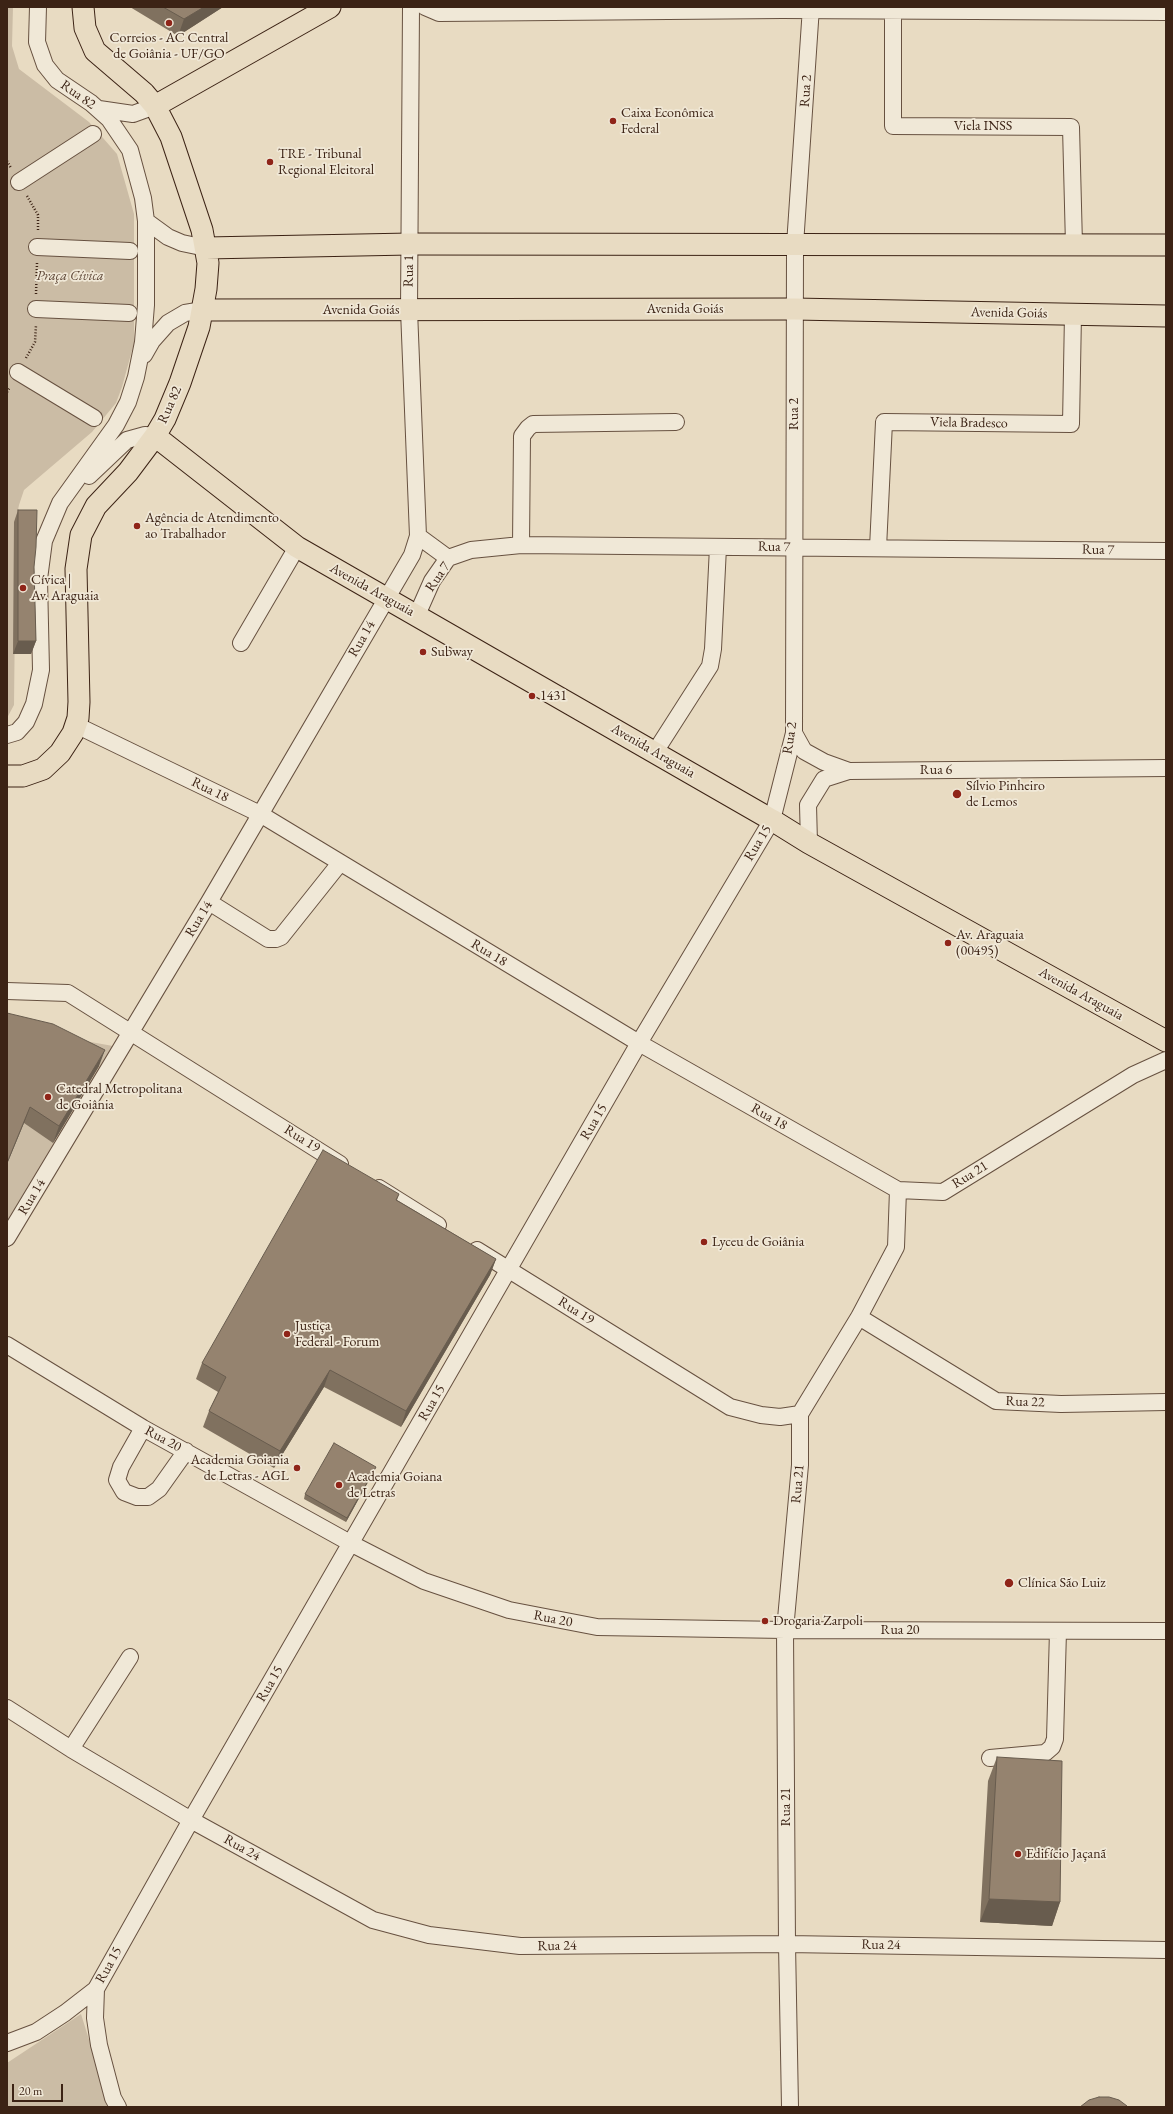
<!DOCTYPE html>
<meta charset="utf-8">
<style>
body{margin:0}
#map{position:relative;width:1173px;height:2114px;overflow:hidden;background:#e8dbc2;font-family:"EB Garamond",serif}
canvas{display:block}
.frame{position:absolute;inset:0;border:8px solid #3c2315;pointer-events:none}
.scale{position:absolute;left:12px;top:2084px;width:51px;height:18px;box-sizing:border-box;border:2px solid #3c2315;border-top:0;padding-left:5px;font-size:12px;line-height:14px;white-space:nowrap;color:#3c2315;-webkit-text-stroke:3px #f0e8d7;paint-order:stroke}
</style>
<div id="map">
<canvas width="1173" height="2114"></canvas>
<div class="frame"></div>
<div class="scale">20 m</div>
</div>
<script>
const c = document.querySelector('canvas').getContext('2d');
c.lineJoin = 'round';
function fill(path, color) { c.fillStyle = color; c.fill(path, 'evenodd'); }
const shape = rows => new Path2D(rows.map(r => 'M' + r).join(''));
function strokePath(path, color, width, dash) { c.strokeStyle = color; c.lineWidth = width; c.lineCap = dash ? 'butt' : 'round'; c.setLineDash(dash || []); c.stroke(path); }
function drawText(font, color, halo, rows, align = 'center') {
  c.font = font + ' "EB Garamond",serif'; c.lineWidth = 3.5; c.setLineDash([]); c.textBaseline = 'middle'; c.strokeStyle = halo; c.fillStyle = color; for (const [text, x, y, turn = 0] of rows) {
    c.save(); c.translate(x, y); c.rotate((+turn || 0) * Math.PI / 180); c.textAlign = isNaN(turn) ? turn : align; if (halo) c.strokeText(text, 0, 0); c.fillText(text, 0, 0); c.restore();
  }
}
const green = shape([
 [7,7,13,7,12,46,19,69,89,122,117,154,134,214,134,343,122,387,116,403,92,432,24,490,19,505,16,520,14,705,7,718],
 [7,1027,113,1046,7,1242],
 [81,2014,110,2107,7,2107,7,2063]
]);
const path = shape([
 [7,161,11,168],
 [27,196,38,215,38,232],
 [36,294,37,263],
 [26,358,35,342,36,325],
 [7,392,10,387]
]);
const minor = shape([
 [425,7,439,13,782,10,1166,12],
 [893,10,893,126,1071,127,1074,245],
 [99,109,133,114,155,106],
 [19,182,93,134],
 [146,221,168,237,182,243,206,248],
 [37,247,130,251],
 [36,309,129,313],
 [144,355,152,341,168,323,185,313,203,310],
 [18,372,94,418],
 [89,476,127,440,145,435,155,436],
 [418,536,448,558],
 [521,545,522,436,528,428,533,424,676,422],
 [878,548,884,422,1071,424,1073,314],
 [417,615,432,581,448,558,471,550,521,545,1166,551],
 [241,643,297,547],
 [76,725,260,814,639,1043,898,1190,943,1192,1133,1075,1166,1060],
 [794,733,804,751,824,762,849,771],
 [7,735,17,732,26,722,34,704,41,670,39,579,44,541,60,503,116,425,128,402,136,377,143,342,146,305,146,221,143,198,130,150,109,119,91,103,57,80,45,65,37,42,38,7],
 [655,752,710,666,713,649,718,547],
 [809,843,808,805,824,779,849,771,1166,768],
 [209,902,268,939,276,939,281,937,340,863],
 [7,991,68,993,340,1164],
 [379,1188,438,1225],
 [7,1238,209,902,412,555,418,536,409,310,411,7],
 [477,1250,730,1407,761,1415,780,1417,800,1414],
 [859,1317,996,1401,1061,1404,1166,1402],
 [7,1345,143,1428,352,1544,424,1581,509,1610,597,1627,785,1630,1166,1631],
 [143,1428,121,1467,117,1480,124,1492,137,1497,148,1497,159,1489,186,1451],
 [7,1708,71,1749,191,1820,373,1920,429,1935,520,1946,787,1944,1166,1950],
 [71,1749,130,1657],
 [990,1758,1045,1753,1052,1747,1055,1739,1058,1631],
 [7,2043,36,2032,65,2013,96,1989],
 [118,2107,113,2098,99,2045,95,2018,96,1989,191,1820,639,1043,772,820,794,733,795,245,811,7],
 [790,2107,787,1944,785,1630,800,1465,800,1414,859,1317,896,1247,898,1190]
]);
const major = shape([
 [155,106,330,7],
 [206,248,410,244,1166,245],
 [203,310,794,309,1166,316],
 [155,436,297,547,772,820,809,843,1166,1041],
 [7,776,23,776,43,769,60,753,73,733,78,718,79,702,76,569,81,535,96,506,128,472,155,436,165,419,180,383,199,327,206,289,208,263,202,230,171,137,155,106,144,93,95,51,85,28,83,7]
]);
const wall = shape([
 [130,7,223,7,178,36],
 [18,510,34,567,36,641,31,654,13,654,14,522],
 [7,1013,99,1066,53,1143,24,1123],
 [399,1194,397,1200,496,1259,490,1275,401,1427,324,1387,274,1468,203,1427,209,1411,218,1392,196,1379,202,1363],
 [376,1467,374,1471,346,1522,304,1499,305,1494],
 [997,1757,1060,1902,1052,1926,980,1922,988,1781]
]);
const shadedWall = shape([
 [204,7,223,7,178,36,184,19],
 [18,641,36,641,31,654,13,654],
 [105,1050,99,1066,53,1143,59,1126],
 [30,1107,24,1123,7,1164,7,1163],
 [496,1259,490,1275,401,1427,406,1411],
 [330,1370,324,1387,274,1468,280,1451],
 [376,1467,374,1471,346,1522,347,1518],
 [989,1899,1060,1902,1052,1926,980,1922]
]);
const building = shape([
 [163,7,204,7,184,19,163,7],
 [18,510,37,510,36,547,34,567,36,641,18,641,18,510],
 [7,1013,53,1024,105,1050,59,1126,30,1107,7,1163,7,1013],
 [323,1150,399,1194,396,1200,496,1259,406,1411,330,1370,280,1451,209,1411,226,1377,202,1363,323,1150],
 [334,1443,376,1467,347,1518,305,1494,334,1443],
 [997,1757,1062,1761,1060,1902,989,1899,997,1757],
 [1099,2097,1109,2097,1119,2100,1127,2106,1127,2107,1080,2107,1089,2100,1099,2097]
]);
const markers = [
 [169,23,4,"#8f2418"],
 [613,121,4,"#8f2418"],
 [270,162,4,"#8f2418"],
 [137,526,4,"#8f2418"],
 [23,588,4,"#8f2418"],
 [423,652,4,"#8f2418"],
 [532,696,4,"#8f2418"],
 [957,794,5,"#8f2418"],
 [948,943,4,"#8f2418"],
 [48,1097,4,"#8f2418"],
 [704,1242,4,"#8f2418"],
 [287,1334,4,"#8f2418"],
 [297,1468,4,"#8f2418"],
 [339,1485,4,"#8f2418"],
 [1009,1583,5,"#8f2418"],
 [765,1621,4,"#8f2418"],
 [1018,1854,4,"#8f2418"]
];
const poiNames = [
 ["Correios - AC Central",169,38,"center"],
 ["de Goiânia - UF/GO",169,54,"center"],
 ["Caixa Econômica",621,113],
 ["Federal",621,129],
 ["TRE - Tribunal",278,154],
 ["Regional Eleitoral",278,170],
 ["Agência de Atendimento",145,518],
 ["ao Trabalhador",145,534],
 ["Cívica |",31,580],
 ["Av. Araguaia",31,596],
 ["Subway",431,652],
 ["1431",540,696],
 ["Sílvio Pinheiro",966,786],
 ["de Lemos",966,802],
 ["Av. Araguaia",956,935],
 ["(00495)",956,951],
 ["Catedral Metropolitana",56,1089],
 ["de Goiânia",56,1105],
 ["Lyceu de Goiânia",712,1242],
 ["Justiça",295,1326],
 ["Federal - Forum",295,1342],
 ["Academia Goiania",289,1460,"right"],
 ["de Letras - AGL",289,1476,"right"],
 ["Academia Goiana",347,1477],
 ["de Letras",347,1493],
 ["Clínica São Luiz",1018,1583],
 ["Drogaria Zarpoli",773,1621],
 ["Edifício Jaçanã",1026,1854]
];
const streetNames = [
 ["Rua 2",806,91,-86],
 ["Rua 82",78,95,35],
 ["Viela INSS",983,126],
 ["Rua 1",409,271,-89],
 ["Avenida Goiás",685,309],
 ["Avenida Goiás",361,310],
 ["Avenida Goiás",1009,313,1],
 ["Rua 82",170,405,-66],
 ["Rua 2",794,414,-90],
 ["Viela Bradesco",969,423,1],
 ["Rua 7",774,547,1],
 ["Rua 7",1098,550,1],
 ["Rua 7",438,577,-56],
 ["Avenida Araguaia",372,590,29],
 ["Rua 14",362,639,-60],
 ["Rua 2",790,738,-81],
 ["Avenida Araguaia",653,751,30],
 ["Rua 6",936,770],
 ["Rua 18",210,790,26],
 ["Rua 15",758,843,-59],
 ["Rua 14",199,919,-59],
 ["Rua 18",489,953,31],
 ["Avenida Araguaia",1081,994,29],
 ["Rua 18",769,1117,30],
 ["Rua 15",594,1122,-60],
 ["Rua 19",302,1139,32],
 ["Rua 21",970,1175,-32],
 ["Rua 14",32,1197,-59],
 ["Rua 19",576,1311,32],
 ["Rua 22",1025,1402,2],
 ["Rua 15",432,1403,-60],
 ["Rua 20",163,1439,28],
 ["Rua 21",798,1484,-85],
 ["Rua 20",553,1619,11],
 ["Rua 20",900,1630],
 ["Rua 15",270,1684,-60],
 ["Rua 21",786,1807,-90],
 ["Rua 24",242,1848,29],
 ["Rua 24",881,1945,1],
 ["Rua 24",557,1946,-1],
 ["Rua 15",109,1965,-61]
];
const parkNames = [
 ["Praça Cívica",70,276]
];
fill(green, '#cbbca5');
strokePath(minor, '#675140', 18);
strokePath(major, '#3c2315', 23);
strokePath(path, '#3c2315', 2.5, [1, 2]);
strokePath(minor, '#f0e8d7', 16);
strokePath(major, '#e8dbc2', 21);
fill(wall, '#80715f');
fill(shadedWall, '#685c4e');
fill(building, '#95836f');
strokePath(building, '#685c4e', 1);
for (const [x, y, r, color] of markers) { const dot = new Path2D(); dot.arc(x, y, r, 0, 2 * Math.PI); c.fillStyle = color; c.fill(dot); strokePath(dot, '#f0e8d7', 1.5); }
drawText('14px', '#3c2315', '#f0e8d7', poiNames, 'left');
drawText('14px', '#3c2315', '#f0e8d7', streetNames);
drawText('italic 14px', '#604939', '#f0e8d7', parkNames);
</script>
